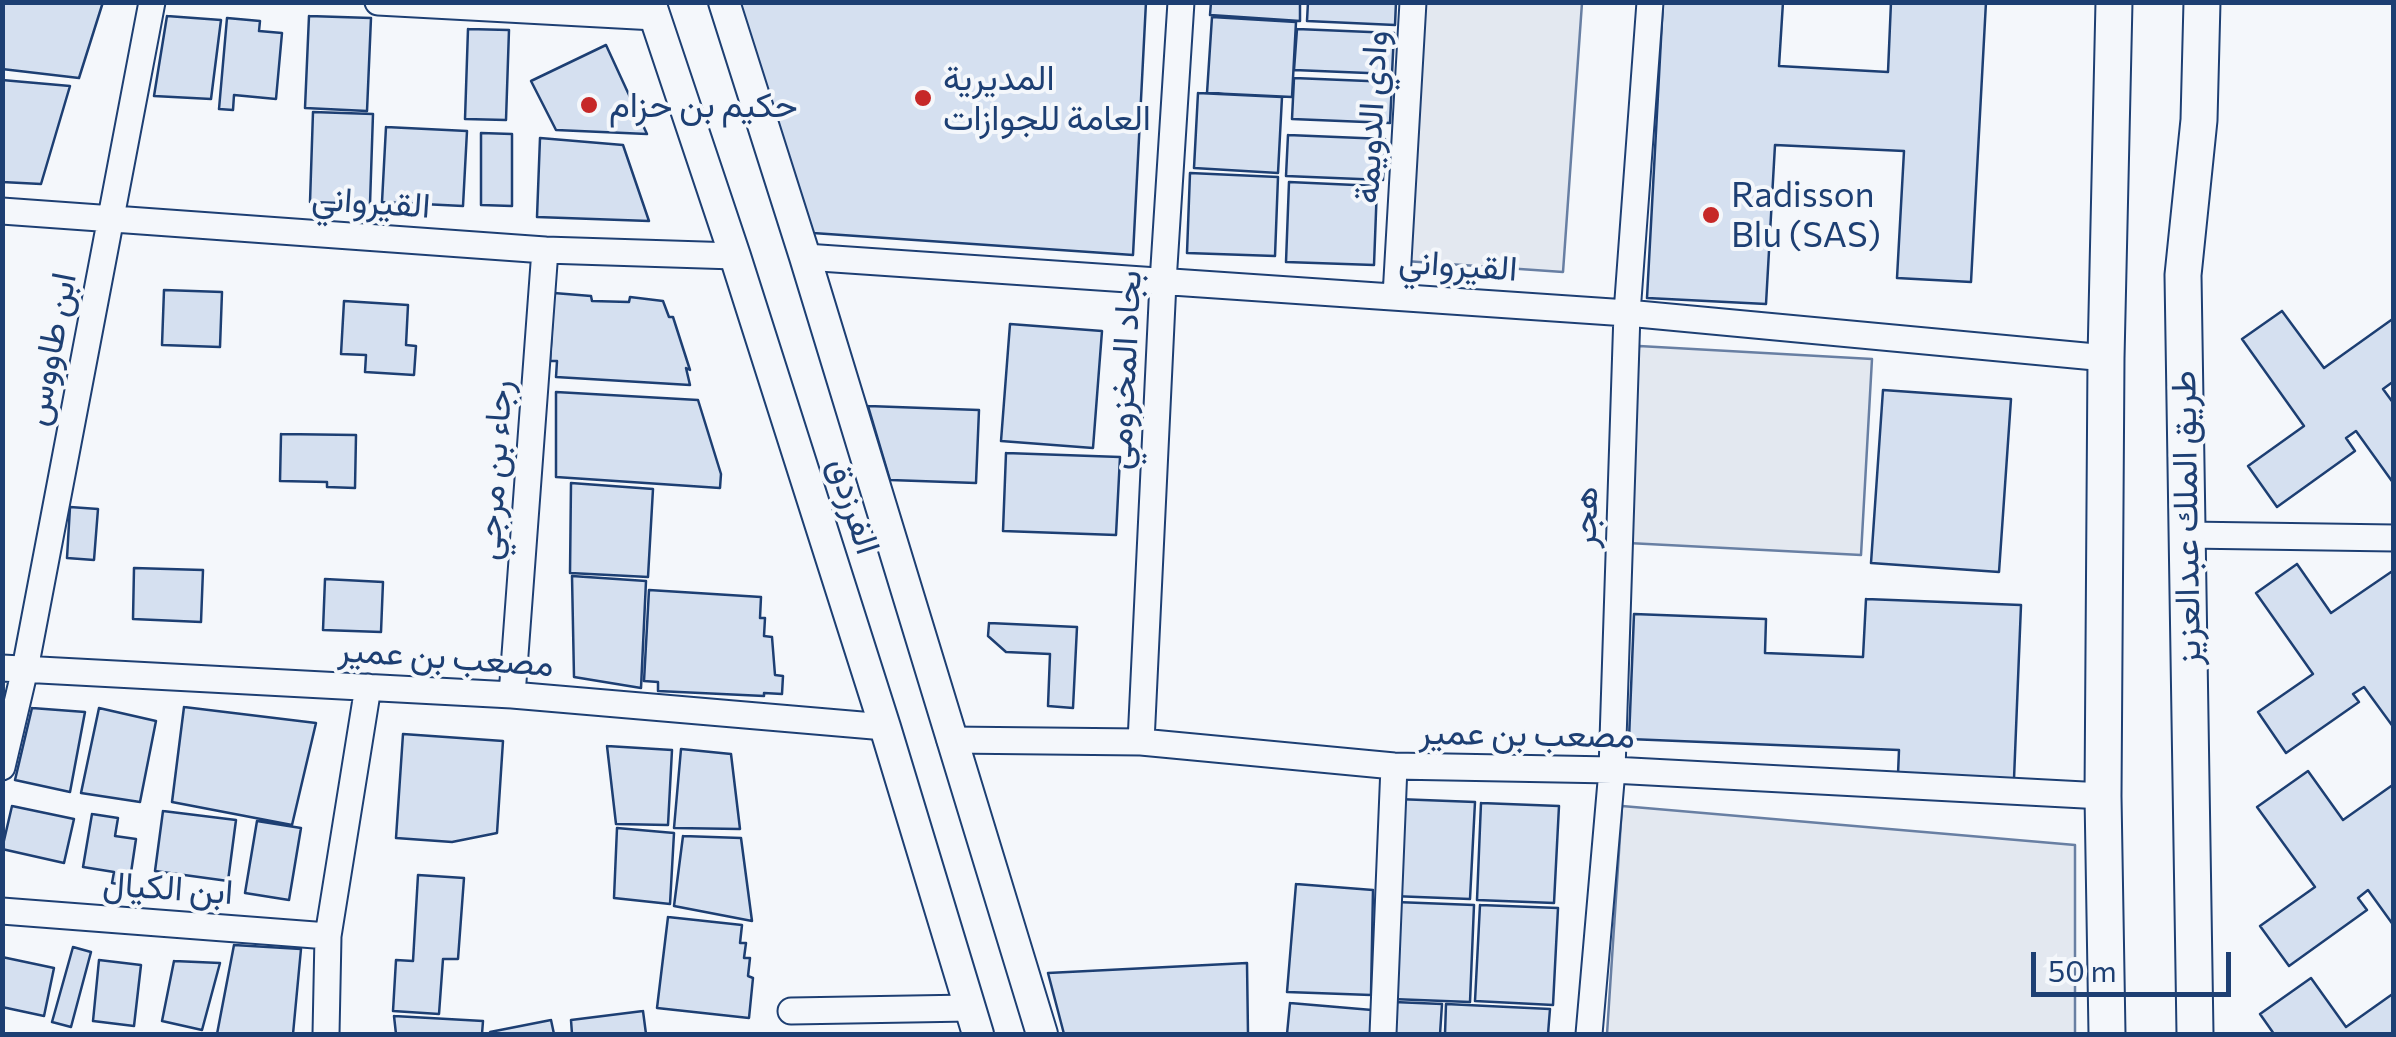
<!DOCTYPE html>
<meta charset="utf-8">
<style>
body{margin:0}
#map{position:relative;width:2396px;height:1037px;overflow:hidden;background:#f4f7fb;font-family:Commissioner,sans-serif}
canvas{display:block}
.frame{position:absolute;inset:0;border:5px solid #1d3f73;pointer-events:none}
.scale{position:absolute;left:2031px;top:952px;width:200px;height:45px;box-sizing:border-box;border:5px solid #1d3f73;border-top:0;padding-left:12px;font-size:30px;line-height:35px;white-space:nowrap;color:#1d3f73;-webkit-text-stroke:8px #f4f7fb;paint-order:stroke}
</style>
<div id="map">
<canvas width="2396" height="1037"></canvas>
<div class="frame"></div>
<div class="scale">50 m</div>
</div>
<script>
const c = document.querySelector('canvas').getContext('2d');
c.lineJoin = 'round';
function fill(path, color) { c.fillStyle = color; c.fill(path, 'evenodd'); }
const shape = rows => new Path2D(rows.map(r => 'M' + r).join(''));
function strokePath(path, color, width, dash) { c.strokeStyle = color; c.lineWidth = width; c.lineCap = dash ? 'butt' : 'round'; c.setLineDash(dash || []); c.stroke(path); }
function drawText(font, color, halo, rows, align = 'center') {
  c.font = font + ' Commissioner,Vazirmatn,sans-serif'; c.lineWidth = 8; c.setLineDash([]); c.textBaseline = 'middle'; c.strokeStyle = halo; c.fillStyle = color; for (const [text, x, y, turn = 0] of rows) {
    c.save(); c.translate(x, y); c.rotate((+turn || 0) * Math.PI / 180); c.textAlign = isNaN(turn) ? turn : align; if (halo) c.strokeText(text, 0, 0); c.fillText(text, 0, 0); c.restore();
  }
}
const parking = shape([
 [1424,3,1582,3,1563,272,1405,261,1424,3],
 [1639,346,1872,359,1861,555,1628,543,1639,346],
 [1622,806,2075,845,2075,1034,1607,1034,1622,806]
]);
const building = shape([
 [2,2,103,2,79,78,2,69,2,2],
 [739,2,1146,2,1133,255,813,233,739,2],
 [1211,2,1300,2,1300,21,1210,15,1211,2],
 [1308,2,1396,2,1395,25,1307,21,1308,2],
 [1663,2,1783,2,1779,66,1888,72,1891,2,1986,2,1971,282,1897,278,1904,151,1775,145,1766,304,1647,298,1663,2],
 [167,16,221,20,211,99,154,96,167,16],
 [309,16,371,18,367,111,305,108,309,16],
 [1212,17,1296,22,1292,97,1207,93,1212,17],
 [227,18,260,21,259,31,282,33,276,99,234,95,233,110,219,109,227,18],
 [468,29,509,30,506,120,465,119,468,29],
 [1297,29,1394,33,1392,74,1294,70,1297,29],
 [606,45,647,134,556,130,531,81,606,45],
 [1294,78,1392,82,1390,123,1292,119,1294,78],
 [2,80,70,86,41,184,2,182,2,80],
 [1198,93,1282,97,1278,173,1194,168,1198,93],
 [313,112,373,114,370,204,310,202,313,112],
 [386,127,467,131,463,206,382,202,386,127],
 [481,133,512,134,512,206,481,205,481,133],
 [1288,135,1385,139,1383,180,1286,176,1288,135],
 [540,138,623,145,649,221,537,217,540,138],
 [1190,173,1278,177,1275,256,1187,253,1190,173],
 [1289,182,1377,186,1374,265,1286,262,1289,182],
 [164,290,222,292,220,347,162,345,164,290],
 [554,293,591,296,592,301,629,302,630,297,663,301,669,317,673,317,690,370,686,368,690,385,556,377,557,361,550,361,554,293],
 [344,301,408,305,406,345,416,346,414,375,365,372,366,355,341,354,344,301],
 [2282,311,2324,368,2394,318,2394,381,2383,389,2394,404,2394,484,2356,431,2346,438,2355,451,2277,507,2248,466,2304,426,2242,339,2282,311],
 [1010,324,1102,331,1093,448,1001,441,1010,324],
 [1883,390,2011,399,1999,572,1871,563,1883,390],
 [556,392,698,400,721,474,720,488,556,477,556,392],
 [868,406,979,410,976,483,890,480,868,406],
 [281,434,356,435,355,488,327,487,327,482,280,481,281,434],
 [1006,453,1120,457,1116,535,1003,531,1006,453],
 [571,483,653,489,648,577,570,573,571,483],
 [70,507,98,509,94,560,67,558,70,507],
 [2297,564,2331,613,2394,570,2394,728,2364,687,2353,694,2359,702,2286,753,2258,712,2313,674,2256,593,2297,564],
 [134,568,203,570,201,622,133,619,134,568],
 [572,576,646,581,641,688,574,677,572,576],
 [325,579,383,582,381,632,323,630,325,579],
 [649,590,761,597,760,618,765,618,764,636,772,637,775,675,783,676,782,694,764,693,764,696,658,691,658,682,644,681,649,590],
 [1866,599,2021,605,2014,779,1898,774,1899,750,1629,739,1634,614,1766,619,1765,653,1863,657,1866,599],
 [989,623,1077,627,1073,708,1048,706,1050,654,1006,652,988,636,989,623],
 [184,707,316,723,292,825,172,802,184,707],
 [32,708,85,712,70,792,15,780,32,708],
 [99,708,156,721,140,802,81,793,99,708],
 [403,734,503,741,497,833,452,842,396,838,403,734],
 [607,746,672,750,668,825,616,824,607,746],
 [681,749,731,754,740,829,674,828,681,749],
 [2308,771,2343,820,2394,784,2394,926,2368,890,2358,898,2367,910,2289,966,2260,926,2315,887,2257,807,2308,771],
 [1397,799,1475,802,1470,899,1392,896,1397,799],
 [1481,803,1559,806,1554,903,1477,900,1481,803],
 [12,806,74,819,64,863,2,849,12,806],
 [163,811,236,820,228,881,155,871,163,811],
 [92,814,118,818,115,836,136,839,129,886,112,883,114,872,83,867,92,814],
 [257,821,301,828,289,900,245,893,257,821],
 [617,828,674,833,670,904,614,898,617,828],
 [683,836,741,838,752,921,674,906,683,836],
 [418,875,464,878,458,959,443,959,439,1014,393,1011,396,960,413,961,418,875],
 [1296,884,1373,890,1371,995,1287,992,1296,884],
 [1396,902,1474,905,1470,1002,1392,999,1396,902],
 [1480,905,1558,908,1553,1005,1475,1001,1480,905],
 [668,917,742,925,740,943,746,943,744,958,750,958,748,976,753,978,749,1018,657,1008,668,917],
 [234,945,301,949,293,1034,217,1034,234,945],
 [73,947,91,952,71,1027,52,1022,73,947],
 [2,957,54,968,44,1016,2,1007,2,957],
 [99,960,141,965,134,1026,93,1021,99,960],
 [174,961,220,963,202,1030,162,1021,174,961],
 [1247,963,1248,1034,1064,1034,1048,973,1247,963],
 [2311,978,2346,1027,2394,993,2394,1034,2274,1034,2260,1014,2311,978],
 [1394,1002,1442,1004,1440,1034,1392,1034,1394,1002],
 [1290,1003,1372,1010,1370,1034,1287,1034,1290,1003],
 [1446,1004,1550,1009,1548,1034,1445,1034,1446,1004],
 [643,1011,646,1034,572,1034,571,1020,643,1011],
 [394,1016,483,1021,482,1034,396,1034,394,1016],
 [551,1020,554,1034,491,1034,490,1032,551,1020]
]);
const minor = shape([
 [378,2,655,17],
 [2,211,545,250,735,256],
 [805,257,1627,313,2106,358],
 [1396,296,1413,2],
 [2187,535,2394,538],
 [2,668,512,695,885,727],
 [512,695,545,250],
 [950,740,1141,742,1394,766,1612,770,2103,796],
 [1141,742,1163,282,1181,2],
 [2,767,25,669,152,2],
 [2,911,328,936],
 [791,1011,970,1008],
 [326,1034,328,936,368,687],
 [1383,1034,1394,766],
 [1589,1034,1612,770,1627,313,1650,2]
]);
const tertiary = shape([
 [650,2,735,256,885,727,978,1034],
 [724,2,805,257,1042,1034]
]);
const secondary = shape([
 [2107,1034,2103,796,2106,358,2114,2],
 [2195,1034,2183,275,2199,120,2202,2]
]);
const markers = [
 [923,98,10,"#c62828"],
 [589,105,10,"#c62828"],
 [1711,215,10,"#c62828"]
];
const poiNames = [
 ["المديرية",943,78],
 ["العامة للجوازات",943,118],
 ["حكيم بن حزام",609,105],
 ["Radisson",1731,195],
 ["Blu (SAS)",1731,235]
];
const streetNames = [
 ["وادي الدويمة",1371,117,-87],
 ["القيرواني",371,202,4],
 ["القيرواني",1458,265,4],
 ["ابن طاووس",50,349,-79],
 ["بجاد المخزومي",1124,370,-87],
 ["رجاء بن مرجي",494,470,-86],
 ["الفرزدق",854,506,72],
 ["هجر",1585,517,-88],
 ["طريق الملك عبدالعزيز",2186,518,-91],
 ["مصعب بن عمير",446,657,4],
 ["مصعب بن عمير",1527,734,1],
 ["ابن الكيال",168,888,4]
];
fill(parking, '#e3e8f0');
strokePath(parking, '#687fa3', 2.5);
fill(building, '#d5e0f0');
strokePath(building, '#1d3f73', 2.5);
strokePath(minor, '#1d3f73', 29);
strokePath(tertiary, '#1d3f73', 34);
strokePath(secondary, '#1d3f73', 39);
strokePath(minor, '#f4f7fb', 25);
strokePath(tertiary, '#f4f7fb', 30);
strokePath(secondary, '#f4f7fb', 35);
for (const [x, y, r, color] of markers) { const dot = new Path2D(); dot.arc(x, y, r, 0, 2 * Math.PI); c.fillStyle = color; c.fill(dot); strokePath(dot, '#f4f7fb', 4); }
drawText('35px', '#1d3f73', '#f4f7fb', poiNames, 'left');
drawText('35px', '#1d3f73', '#f4f7fb', streetNames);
</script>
